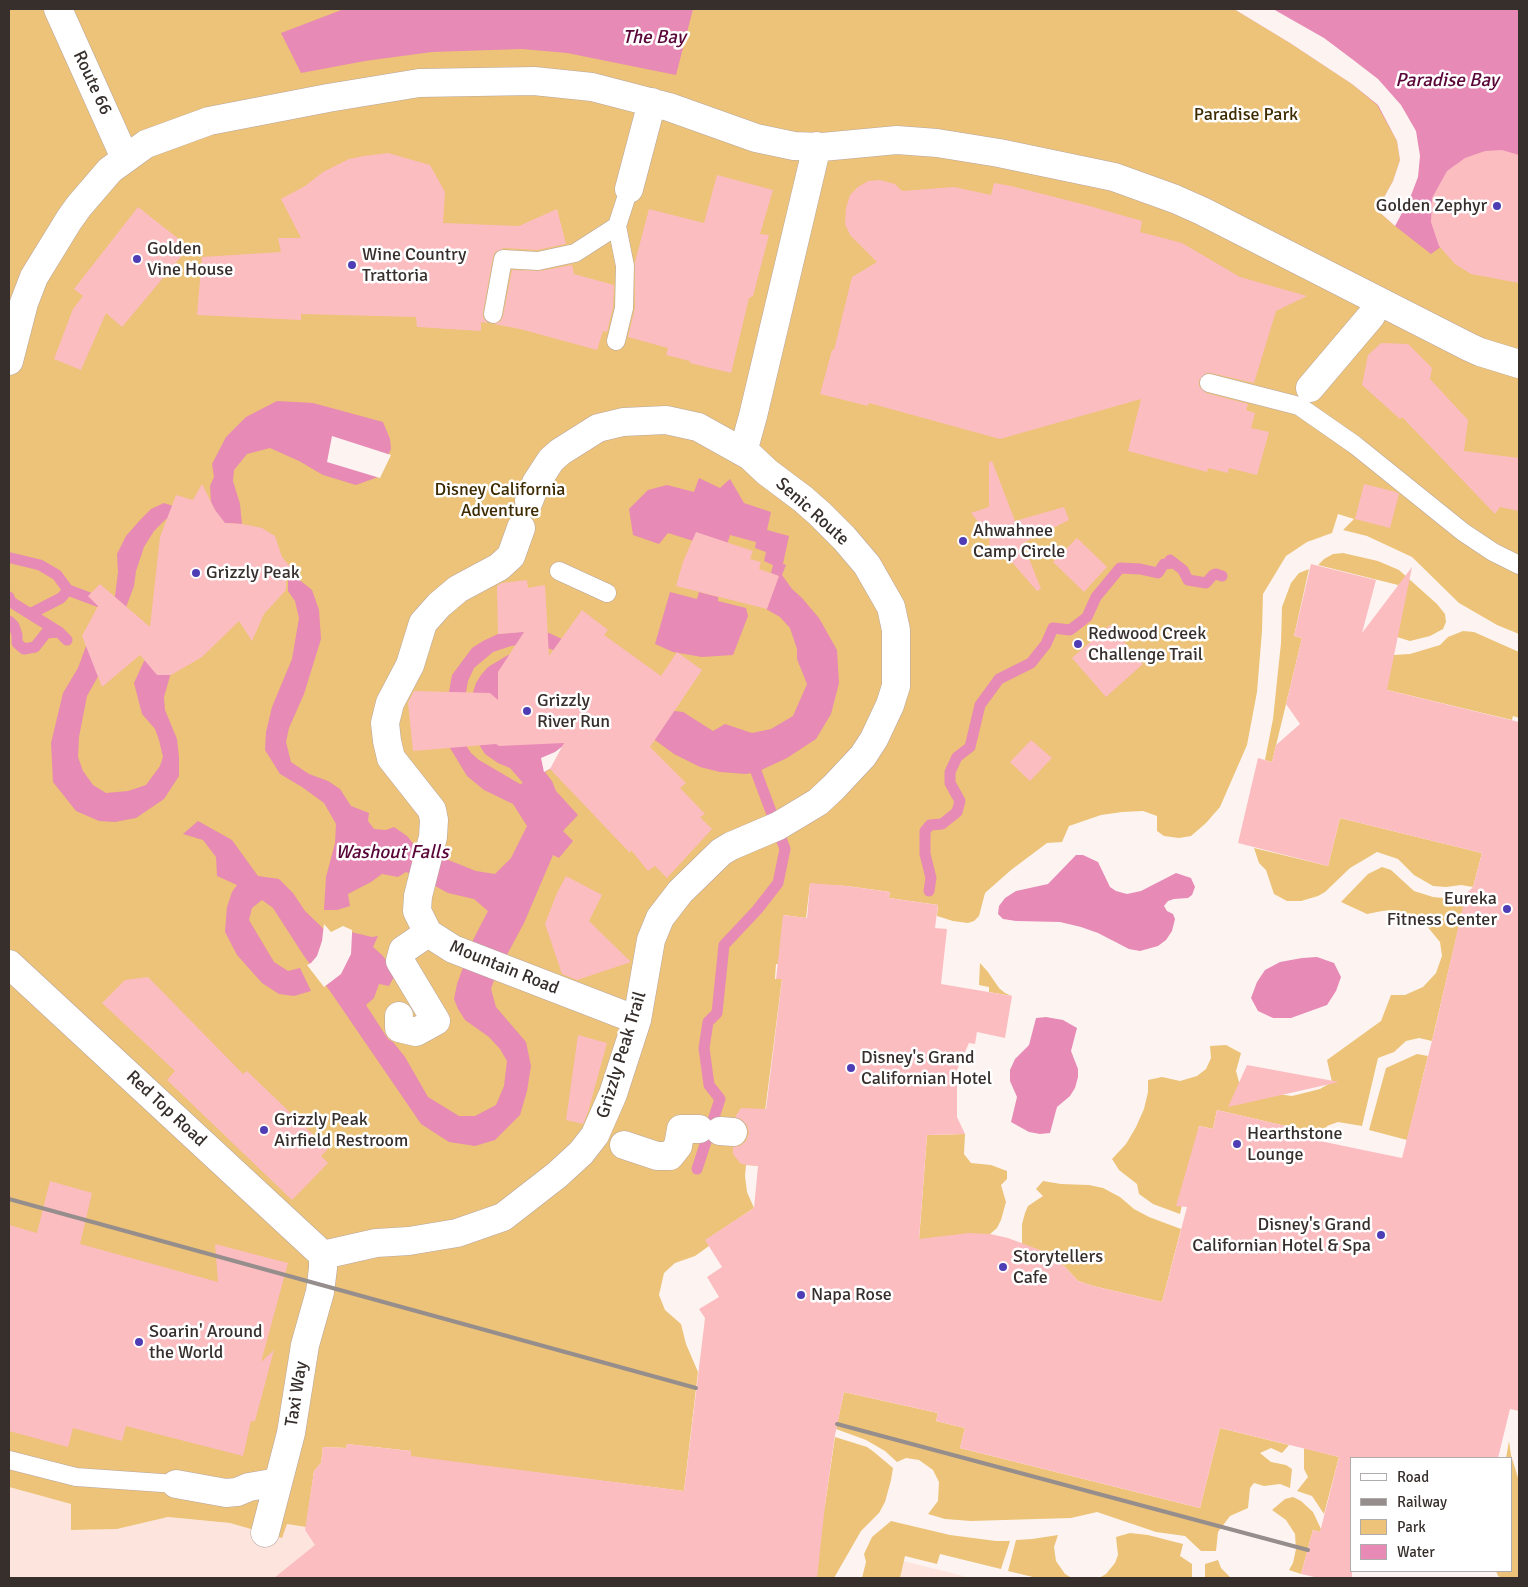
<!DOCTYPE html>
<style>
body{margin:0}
#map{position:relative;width:1528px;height:1587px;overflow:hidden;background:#fdf4f2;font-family:Signika,sans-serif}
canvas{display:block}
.frame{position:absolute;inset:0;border:10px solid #362f2c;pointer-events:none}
.legend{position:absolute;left:1350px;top:1457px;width:162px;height:115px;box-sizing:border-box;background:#fff;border:1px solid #afacab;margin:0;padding:6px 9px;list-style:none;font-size:15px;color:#362f2c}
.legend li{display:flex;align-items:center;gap:10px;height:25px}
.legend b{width:25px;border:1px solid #afacab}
</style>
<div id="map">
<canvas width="1528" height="1587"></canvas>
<div class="frame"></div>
<ul class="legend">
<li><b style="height:6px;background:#fff"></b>Road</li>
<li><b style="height:6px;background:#968e8c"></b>Railway</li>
<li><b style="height:14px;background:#ecc378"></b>Park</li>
<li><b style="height:14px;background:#e78ab5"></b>Water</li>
</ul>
</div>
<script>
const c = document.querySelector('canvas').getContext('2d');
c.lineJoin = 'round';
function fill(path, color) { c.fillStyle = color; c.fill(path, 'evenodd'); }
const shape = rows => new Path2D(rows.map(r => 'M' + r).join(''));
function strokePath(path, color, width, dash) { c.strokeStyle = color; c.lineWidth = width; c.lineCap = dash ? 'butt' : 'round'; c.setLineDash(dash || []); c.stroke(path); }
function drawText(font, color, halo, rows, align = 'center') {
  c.font = font + ' Signika,sans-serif'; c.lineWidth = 5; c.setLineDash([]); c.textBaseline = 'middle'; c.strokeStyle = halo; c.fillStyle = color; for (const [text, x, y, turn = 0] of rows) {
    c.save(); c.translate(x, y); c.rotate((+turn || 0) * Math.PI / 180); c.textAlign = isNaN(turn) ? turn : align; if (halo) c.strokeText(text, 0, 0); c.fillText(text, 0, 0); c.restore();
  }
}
const built = shape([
 [347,1444,411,1451,411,1456,581,1479,684,1491,821,1578,9,1578,9,1487,72,1504,71,1530,117,1529,168,1517,230,1523,265,1533,287,1524,306,1527,314,1471,321,1463,323,1447,346,1448],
 [903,1561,936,1569,971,1578,900,1578]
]);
const green = shape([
 [9,9,1519,9,1519,634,1497,625,1459,603,1412,557,1367,536,1343,530,1354,519,1338,514,1332,533,1307,542,1286,556,1263,594,1262,631,1257,692,1247,745,1220,807,1206,823,1191,836,1179,838,1164,836,1157,831,1157,816,1143,811,1122,812,1101,815,1069,826,1062,842,1047,843,1011,870,985,893,979,916,974,921,968,923,953,921,937,916,938,905,889,898,890,892,847,886,810,884,806,918,783,915,783,965,776,964,775,979,782,979,758,1166,746,1165,745,1176,747,1192,754,1208,706,1240,709,1246,695,1256,675,1263,664,1273,659,1295,665,1310,681,1324,686,1344,698,1372,684,1491,411,1457,411,1451,347,1444,346,1448,323,1447,321,1463,314,1471,306,1527,287,1524,282,1538,230,1523,168,1517,117,1529,71,1530,71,1504,9,1487],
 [1343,553,1378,561,1399,570,1437,604,1445,614,1446,622,1443,629,1430,636,1410,641,1397,637,1392,610,1398,585,1318,565,1324,559,1333,554],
 [1309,569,1294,636,1302,638,1272,762,1265,760,1273,719,1281,643,1282,607,1291,583,1299,573],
 [1463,631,1474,632,1519,652,1519,718,1513,716,1512,720,1379,688,1394,655,1410,654,1440,645,1448,637],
 [1340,818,1482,853,1473,887,1461,885,1446,887,1433,886,1414,875,1398,859,1377,852,1350,868,1325,892,1318,896,1301,901,1287,901,1274,894,1266,870,1259,863,1254,848,1328,866],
 [1382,867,1391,870,1414,891,1433,897,1465,900,1432,1041,1419,1038,1406,1041,1394,1052,1378,1058,1362,1126,1338,1122,1327,1126,1324,1135,1217,1110,1213,1129,1199,1126,1180,1214,1153,1204,1139,1194,1137,1184,1119,1170,1112,1159,1126,1144,1136,1127,1144,1109,1148,1092,1148,1080,1162,1077,1180,1081,1197,1076,1206,1069,1211,1058,1210,1046,1226,1045,1241,1053,1236,1071,1239,1082,1254,1091,1292,1096,1320,1089,1332,1082,1327,1060,1381,1021,1391,995,1405,995,1423,987,1436,973,1442,956,1440,942,1426,925,1406,914,1394,910,1382,911,1367,914,1341,902,1368,874],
 [980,963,988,972,999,988,1005,993,1012,996,989,992,989,987,979,985],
 [1417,1054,1428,1056,1407,1140,1369,1130,1386,1068],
 [965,1134,964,1154,971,1163,991,1165,1007,1171,1007,1179,1001,1185,1006,1202,1001,1220,997,1228,990,1234,919,1240,927,1135],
 [1043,1181,1061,1184,1089,1185,1103,1188,1120,1197,1134,1209,1149,1217,1181,1229,1162,1302,1093,1286,1078,1281,1065,1267,1045,1252,1022,1244,1022,1224,1025,1213,1028,1206,1043,1196,1036,1189],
 [844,1392,938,1413,936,1421,965,1428,960,1448,1200,1508,1220,1428,1289,1445,1282,1453,1271,1448,1260,1453,1271,1462,1286,1465,1292,1469,1290,1488,1280,1484,1264,1486,1254,1483,1250,1488,1248,1508,1230,1516,1218,1532,1216,1551,1201,1551,1185,1536,1156,1532,1097,1512,1071,1518,971,1521,945,1519,928,1514,938,1501,939,1482,933,1470,919,1460,906,1458,897,1462,885,1451,866,1440,836,1429],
 [835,1437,867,1447,874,1452,893,1468,891,1480,885,1502,879,1513,861,1531,834,1578,808,1578,806,1576,825,1505],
 [1509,1441,1511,1455,1519,1481,1519,1578,1502,1578,1498,1576,1496,1571,1512,1571,1512,1458,1506,1458],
 [1304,1448,1339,1457,1324,1514,1312,1496,1297,1491,1308,1477,1304,1469],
 [1293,1497,1301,1501,1313,1512,1321,1529,1320,1532,1313,1530,1301,1574,1289,1570,1293,1563,1296,1549,1295,1534,1286,1520,1272,1510,1285,1499],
 [891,1521,950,1535,996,1541,1010,1541,1001,1569,940,1554,937,1564,905,1556,900,1578,862,1578,866,1562,864,1554,872,1537],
 [1130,1533,1148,1535,1183,1544,1180,1556,1192,1564,1192,1578,1099,1578,1106,1574,1115,1563,1118,1555,1116,1537],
 [1058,1535,1054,1547,1056,1561,1065,1574,1072,1578,1037,1578,1008,1571,1016,1540,1032,1539],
 [1218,1560,1221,1568,1231,1578,1205,1577,1205,1564]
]);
const water = shape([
 [344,9,693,9,676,75,567,53,522,49,432,52,365,61,301,73,281,33],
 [1234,9,1519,9,1519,168,1517,166,1449,241,1431,254,1395,226,1377,210,1393,181,1400,160,1397,141,1377,105,1352,84,1290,43],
 [277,401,313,403,383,422,390,439,391,449,378,477,356,485,323,475,299,461,270,448,247,454,234,470,233,481,240,504,242,524,224,523,286,578,286,590,261,568,195,530,166,519,154,531,144,547,136,571,134,586,105,664,87,696,79,737,78,757,83,771,93,785,106,793,128,791,146,785,160,766,163,757,159,740,155,729,142,714,134,683,144,661,188,613,164,697,165,710,177,739,179,757,179,776,164,799,136,818,115,822,99,821,76,811,53,782,51,743,63,693,78,668,86,646,115,596,118,572,117,554,126,536,141,519,151,509,164,503,222,522,211,503,210,486,214,477,212,464,226,437,246,417],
 [699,478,720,488,730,479,744,503,771,512,767,530,789,536,783,564,786,565,782,575,792,589,802,598,819,618,837,650,839,683,831,714,816,739,787,758,757,772,746,774,720,772,700,767,674,754,648,735,566,760,545,772,552,781,556,791,578,815,563,831,573,841,559,858,553,855,524,923,495,977,491,989,496,1007,526,1042,531,1066,527,1091,520,1115,495,1140,475,1146,449,1142,421,1124,330,991,304,956,273,908,262,900,252,908,249,920,274,962,288,971,300,968,311,991,294,996,279,994,262,983,237,955,225,932,227,907,232,892,237,885,217,876,216,857,203,840,183,834,198,821,232,840,258,876,279,879,293,893,305,911,330,935,351,932,372,937,378,936,373,947,382,955,396,973,389,986,379,984,374,998,366,1005,388,1039,393,1042,405,1057,428,1097,459,1116,475,1116,496,1105,504,1086,507,1061,500,1049,489,1037,465,1020,458,1009,454,999,457,984,473,940,488,911,474,899,448,893,418,877,406,872,398,877,382,874,371,882,348,894,350,906,337,910,324,910,326,877,335,843,336,824,324,803,302,787,280,774,265,750,266,732,272,707,292,659,299,618,295,601,288,591,288,579,292,574,312,590,319,610,321,639,304,694,289,728,286,742,291,762,309,774,328,781,340,789,351,806,369,813,368,821,374,829,386,830,394,827,407,836,416,847,476,871,495,874,511,858,527,826,513,804,484,790,467,776,450,748,446,732,447,703,452,675,472,648,483,641,498,634,529,631,549,633,564,640,674,711,683,712,713,731,725,724,752,733,771,729,793,716,807,684,797,659,797,649,790,628,780,617,766,609,778,576,771,573,773,565,764,561,766,552,755,548,756,542,730,535,725,551,668,533,659,544,633,535,629,509,648,490,667,485,694,492],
 [532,643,559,652,556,659,537,652,508,655,488,667,481,675,476,683,471,699,473,735,485,754,498,763,510,768,517,776,523,783,520,784,479,760,471,753,467,747,464,727,466,692,468,681,474,668,493,652,511,646],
 [670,592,697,599,699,592,718,597,718,601,746,608,748,616,733,655,702,657,673,652,655,644],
 [1076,855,1083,855,1098,862,1110,887,1116,891,1127,894,1141,891,1176,873,1191,878,1195,887,1192,895,1188,898,1174,899,1168,901,1164,906,1167,911,1173,914,1175,919,1172,931,1166,940,1158,946,1140,951,1129,949,1098,933,1081,927,1060,922,1016,921,1003,919,998,914,999,906,1005,898,1016,891,1048,884],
 [1317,957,1334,963,1341,977,1336,991,1327,1005,1291,1018,1273,1018,1258,1011,1251,998,1257,982,1265,970,1280,962,1302,958],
 [1046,1017,1063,1020,1077,1028,1071,1051,1078,1069,1078,1077,1075,1088,1070,1096,1057,1107,1050,1133,1040,1134,1029,1132,1011,1122,1017,1097,1010,1081,1010,1070,1015,1059,1029,1045,1036,1018]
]);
const pier = shape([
 [1234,9,1273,9,1324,38,1352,59,1378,79,1401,105,1416,131,1420,156,1418,177,1410,198,1395,226,1377,210,1393,181,1400,160,1397,141,1378,105,1352,84,1290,43],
 [332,436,391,455,380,478,327,462],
 [563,746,566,760,544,772,541,758,555,752],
 [324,924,331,932,343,926,352,930,352,934,351,954,341,974,324,987,307,965,311,963,317,956,322,941]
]);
const stream = shape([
 [11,558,40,565,57,575,68,590,100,602],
 [1170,560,1183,570,1188,580,1206,583,1213,575,1216,574,1222,576],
 [9,597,11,602,59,632,67,640],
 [30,614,61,598,68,590],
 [9,621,14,626,17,635,17,643,24,649,35,647,46,633,59,632],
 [929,891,931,878,925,854,925,831,930,825,942,824,957,812,960,801,950,783,950,772,957,757,970,747,980,705,999,679,1031,663,1046,644,1053,628,1070,630,1087,617,1096,597,1120,568,1140,569,1158,573,1164,564,1173,563],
 [697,1169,720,1099,709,1085,704,1048,708,1022,717,1013,724,945,757,910,778,883,785,849,751,758]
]);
const building = shape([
 [1502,150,1519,155,1519,283,1471,274,1455,264,1439,246,1431,222,1432,198,1447,171,1465,158,1485,151],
 [388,153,430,165,445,192,443,223,519,226,557,209,566,244,537,250,504,248,495,252,493,257,483,312,483,318,488,323,481,322,481,331,417,327,416,317,301,314,301,320,197,315,202,257,281,252,278,238,301,238,281,199,305,186,323,172,349,159,364,156],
 [717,175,773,190,760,234,769,235,753,296,749,298,731,373,690,363,690,361,666,355,668,348,628,337,635,308,635,262,649,209,704,223],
 [880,180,895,184,902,191,954,187,991,195,994,183,1011,186,1086,205,1142,221,1140,232,1182,243,1240,277,1307,296,1276,311,1254,383,1211,373,1206,373,1199,380,1199,386,1206,393,1248,404,1246,410,1255,413,1251,428,1269,432,1257,475,1229,468,1228,473,1208,468,1207,472,1128,451,1141,399,1000,439,869,403,868,406,820,394,832,350,834,350,852,277,877,262,850,235,845,224,846,208,850,195,858,187,868,181],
 [138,207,189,247,122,327,106,313,81,370,54,359,73,309,83,296,74,289],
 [572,265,574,274,614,285,613,307,607,332,603,331,597,350,520,329,494,324,501,321,503,316,512,270,540,271],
 [1381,343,1408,344,1432,368,1430,379,1468,420,1464,451,1519,458,1519,511,1500,507,1495,514,1402,417,1400,419,1362,385,1368,355],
 [992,461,1015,521,1064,507,1069,520,1023,543,1041,589,1037,591,1004,553,990,560,989,535,971,513,989,507,989,462],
 [202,484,215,510,225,523,242,524,262,528,275,536,282,557,293,570,286,580,286,590,264,614,252,641,239,621,202,657,171,675,157,675,140,655,102,687,82,636,98,606,88,596,100,584,150,627,160,537,176,495,193,500],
 [1364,484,1396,492,1399,494,1390,528,1355,519],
 [696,532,753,551,750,559,761,562,759,569,779,576,767,609,676,586,683,562],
 [1077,538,1107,567,1084,592,1053,562],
 [1311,564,1376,580,1362,633,1412,567,1387,690,1519,722,1519,1411,1510,1409,1498,1458,1352,1458,1352,1578,1319,1578,1301,1574,1313,1530,1320,1532,1339,1457,1220,1428,1200,1508,960,1448,965,1428,936,1421,938,1413,844,1392,835,1435,825,1505,817,1578,274,1578,315,1545,305,1530,314,1471,321,1463,323,1447,346,1448,347,1444,411,1451,411,1456,684,1491,705,1318,699,1309,719,1297,707,1277,722,1267,705,1240,754,1208,758,1166,741,1164,733,1154,733,1147,740,1146,746,1141,749,1133,747,1125,741,1119,735,1117,741,1108,766,1109,782,979,776,979,783,915,807,918,810,883,847,886,890,892,889,898,938,905,935,928,947,929,941,984,1012,996,1005,1038,977,1032,975,1044,969,1043,957,1070,957,1117,965,1134,927,1135,919,1239,969,1233,990,1234,1008,1238,1045,1252,1065,1267,1078,1281,1093,1286,1162,1302,1187,1207,1176,1206,1199,1126,1213,1129,1217,1110,1316,1133,1315,1140,1402,1158,1434,1033,1466,894,1473,887,1482,853,1340,818,1328,866,1238,843,1258,758,1272,762,1276,745,1300,724,1286,704,1302,638,1294,636],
 [527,580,528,588,545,585,549,656,582,610,608,630,604,635,661,676,677,652,702,670,650,747,686,783,680,788,705,814,700,817,712,829,667,878,655,866,648,871,631,850,630,853,550,769,564,743,499,746,496,744,413,751,408,703,414,691,490,693,498,700,498,672,524,632,498,634,497,586,502,583],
 [1110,625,1143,664,1106,697,1072,658],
 [1031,740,1052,758,1030,781,1010,762],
 [566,876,602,895,589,921,631,962,577,980,562,974,545,924,557,893],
 [148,977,243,1074,247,1071,328,1149,321,1156,328,1163,292,1200,167,1080,175,1071,102,1003,125,980],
 [578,1035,607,1043,588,1112,583,1124,566,1120],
 [1247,1065,1339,1082,1228,1107],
 [50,1181,92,1193,80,1244,218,1282,215,1244,288,1263,261,1362,274,1350,255,1421,251,1421,243,1456,126,1426,122,1441,73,1428,68,1447,9,1431,9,1225,37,1233]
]);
const lane = shape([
 [617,226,629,189],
 [493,314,503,259,538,261,575,253,617,226,625,266,624,308,616,341],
 [1209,383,1299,406,1355,445,1463,532,1493,552,1519,565],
 [559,571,607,593],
 [9,1460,76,1477,176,1484]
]);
const street = shape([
 [58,9,125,158],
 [629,189,652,102],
 [9,361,24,303,34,277,69,220,79,206,110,170,146,144,209,121,328,98,419,83,534,81,592,87,669,107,756,138,794,146,822,147,897,140,937,143,999,153,1114,177,1175,199,1202,211,1469,347,1480,352,1519,364],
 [1310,388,1371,316,1379,301],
 [743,452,753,416,817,146],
 [521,528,511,556,499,567,458,589,439,605,423,623,410,665,390,703,385,723,387,741,391,758,432,810,434,820,433,837,418,896,417,911,428,933,453,949,637,1020],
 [9,964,323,1255],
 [399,1016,399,1028,416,1032,436,1021,400,961,403,950,428,933],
 [720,1131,733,1132],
 [624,1145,657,1156,670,1156,678,1146,681,1129,699,1129],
 [323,1255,376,1243,409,1241,457,1233,503,1217,557,1175,581,1153,595,1135,613,1094,637,1020,651,940,660,918,680,892,721,852,731,846,778,826,818,802,834,787,863,756,874,739,890,705,896,686,896,630,891,607,867,565,844,538,820,514,803,499,767,472,750,456,698,427,666,420,623,422,598,428,560,452,551,460,536,483,529,501],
 [176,1484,226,1493,237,1492,249,1487,278,1482],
 [265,1533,291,1433,305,1345,320,1292,323,1268,323,1255]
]);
const rail = shape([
 [9,1199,696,1388],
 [837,1424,1308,1550]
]);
const markers = [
 [1497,206,5,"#4e3db4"],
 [137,259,5,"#4e3db4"],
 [352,265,5,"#4e3db4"],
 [963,541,5,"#4e3db4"],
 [196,573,5,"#4e3db4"],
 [1078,644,5,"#4e3db4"],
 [527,711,5,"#4e3db4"],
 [1507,909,5,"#4e3db4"],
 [851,1068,5,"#4e3db4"],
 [264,1130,5,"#4e3db4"],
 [1237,1144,5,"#4e3db4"],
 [1381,1235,5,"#4e3db4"],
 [1003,1267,5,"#4e3db4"],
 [801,1295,5,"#4e3db4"],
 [139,1342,5,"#4e3db4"]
];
const streetNames = [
 ["Route 66",92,83,65],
 ["Senic Route",812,512,42],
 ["Mountain Road",504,968,22],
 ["Grizzly Peak Trail",622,1055,-73],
 ["Red Top Road",166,1109,43],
 ["Taxi Way",297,1394,-81]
];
const parkNames = [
 ["Paradise Park",1246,115],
 ["Disney California",500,490],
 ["Adventure",500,511]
];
const poiNames = [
 ["Golden Zephyr",1487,206,"right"],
 ["Golden",147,249],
 ["Vine House",147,270],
 ["Wine Country",362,255],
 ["Trattoria",362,276],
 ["Ahwahnee",973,531],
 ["Camp Circle",973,552],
 ["Grizzly Peak",206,573],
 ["Redwood Creek",1088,634],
 ["Challenge Trail",1088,655],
 ["Grizzly",537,701],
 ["River Run",537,722],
 ["Eureka",1497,899,"right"],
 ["Fitness Center",1497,920,"right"],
 ["Disney's Grand",861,1058],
 ["Californian Hotel",861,1079],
 ["Grizzly Peak",274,1120],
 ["Airfield Restroom",274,1141],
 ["Hearthstone",1247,1134],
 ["Lounge",1247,1155],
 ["Disney's Grand",1371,1225,"right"],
 ["Californian Hotel & Spa",1371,1246,"right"],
 ["Storytellers",1013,1257],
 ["Cafe",1013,1278],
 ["Napa Rose",811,1295],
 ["Soarin' Around",149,1332],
 ["the World",149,1353]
];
const waterNames = [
 ["The Bay",654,38],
 ["Paradise Bay",1447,81],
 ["Washout Falls",392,853]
];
fill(built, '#fde5de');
fill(green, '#ecc378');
fill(water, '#e78ab5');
fill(pier, '#fdf4f2');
strokePath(stream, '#e78ab5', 11);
fill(building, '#fcbdc1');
strokePath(lane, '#b8a59f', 19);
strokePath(street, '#b8a59f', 29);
strokePath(lane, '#fff', 18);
strokePath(street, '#fff', 28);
strokePath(rail, '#968e8c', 4);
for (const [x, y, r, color] of markers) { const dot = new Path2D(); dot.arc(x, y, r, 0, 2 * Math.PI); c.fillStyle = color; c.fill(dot); strokePath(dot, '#fff', 2); }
drawText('18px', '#362f2c', '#fff', streetNames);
drawText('18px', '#3e2b01', '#fff', parkNames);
drawText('18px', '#362f2c', '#fff', poiNames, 'left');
drawText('italic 19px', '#5a0638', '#fff', waterNames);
</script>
